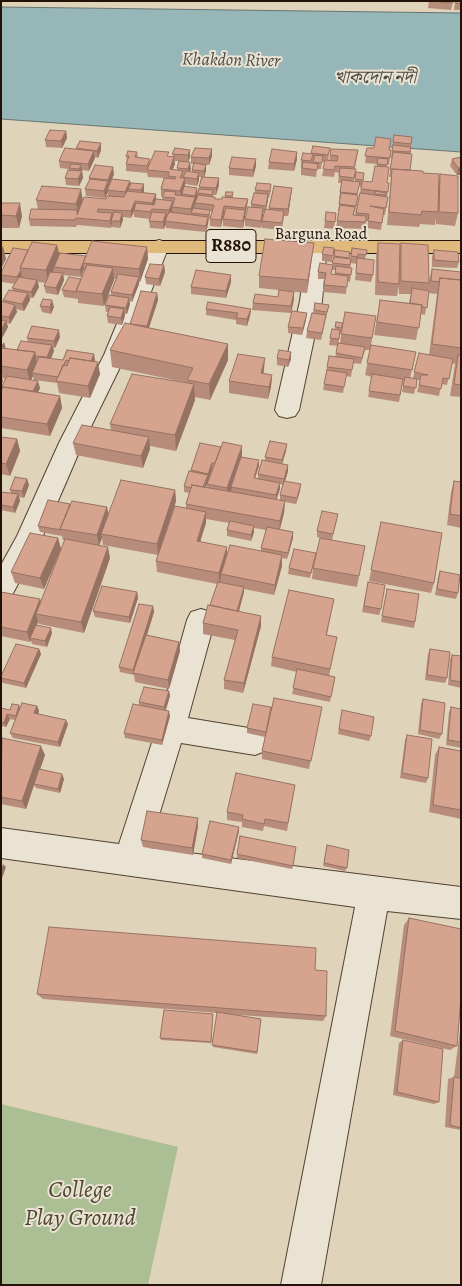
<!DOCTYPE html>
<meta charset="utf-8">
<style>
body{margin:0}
#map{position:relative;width:462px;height:1286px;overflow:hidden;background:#dfd3ba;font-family:Alegreya,serif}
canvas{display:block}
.frame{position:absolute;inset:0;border:2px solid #231306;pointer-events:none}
</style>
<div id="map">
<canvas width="462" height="1286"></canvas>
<div class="frame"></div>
</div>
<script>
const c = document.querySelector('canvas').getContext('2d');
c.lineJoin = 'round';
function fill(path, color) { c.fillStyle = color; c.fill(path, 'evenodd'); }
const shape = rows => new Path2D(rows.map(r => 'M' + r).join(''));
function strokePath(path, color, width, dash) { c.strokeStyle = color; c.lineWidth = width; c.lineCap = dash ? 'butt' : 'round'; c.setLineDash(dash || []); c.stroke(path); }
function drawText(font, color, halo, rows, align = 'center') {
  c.font = font + ' Alegreya,"Noto Serif Bengali",serif'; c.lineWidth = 4; c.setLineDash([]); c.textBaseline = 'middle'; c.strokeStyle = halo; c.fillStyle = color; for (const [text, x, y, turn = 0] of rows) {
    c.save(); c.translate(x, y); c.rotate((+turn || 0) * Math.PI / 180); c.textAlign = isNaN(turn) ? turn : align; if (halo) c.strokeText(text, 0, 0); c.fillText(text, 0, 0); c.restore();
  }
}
const green = shape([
 [1,1104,178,1147,148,1285,1,1285]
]);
const water = shape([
 [1,7,461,13,461,152,1,119,1,7]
]);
const minor = shape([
 [159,240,166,242,169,246,126,355,83,443,42,538,10,599,1,602,1,565,17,536,59,443,104,355,149,246,152,242,159,240],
 [317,240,324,242,327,246,322,301,299,410,295,416,287,418,279,416,275,410,300,301,307,246,310,242,317,240],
 [201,609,211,612,215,620,188,718,255,729,265,733,270,742,265,751,255,755,181,743,149,848,461,887,461,919,387,911,321,1285,281,1285,355,907,1,858,1,828,119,844,159,721,187,620,191,612,201,609]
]);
const primary = shape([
 [1,241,461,241,461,253,1,253,1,241]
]);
const wall = shape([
 [429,1,453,1,451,10,428,8],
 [455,1,461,1,461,10,454,10],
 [66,131,67,138,62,148,46,147,45,140],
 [394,135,412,137,411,147,410,170,423,173,439,182,440,174,458,213,455,226,436,224,436,218,435,225,420,224,419,227,387,225,391,177,389,177,392,158,391,158],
 [313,146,329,155,328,161,329,161,330,155,358,150,355,169,356,169,354,181,355,181,356,172,364,173,363,181,372,182,377,164,365,163,367,148,391,150,389,165,387,165,387,183,389,183,387,197,388,197,385,215,383,215,381,230,367,228,368,221,366,221,365,229,336,228,339,211,338,211,340,199,339,199,340,192,342,183,338,183,339,173,335,172,334,177,322,176,325,162,322,162,321,169,317,169,316,177,301,175,301,160,311,154],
 [359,186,361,187,360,193,355,215,354,215,354,212,355,212,357,202,358,195,357,195],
 [76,148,101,150,98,158,95,157,89,171,82,170,83,178,79,186,66,185,65,178,69,170,69,169,60,168,59,161,76,149],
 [175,148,190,157,188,162,190,162,190,172,192,172,193,164,191,164,191,157,212,149,212,156,209,165,206,165,206,171,204,177,219,178,219,185,216,195,213,195,213,197,215,197,215,199,222,199,225,197,226,192,233,192,233,198,248,199,247,206,243,228,223,226,223,219,225,213,224,213,221,227,210,226,210,219,212,212,210,211,210,217,206,232,166,228,166,224,164,229,150,228,149,221,150,219,134,217,134,212,131,218,123,217,123,220,120,228,112,227,112,224,111,228,77,225,76,227,30,226,29,219,38,209,36,200,106,199,108,196,108,192,105,198,86,196,85,189,89,181,89,178,114,174,109,186,130,181,130,184,144,191,144,193,156,194,156,199,162,200,163,196,161,196,161,189,164,178,148,177,147,173,126,171,126,164,127,161,126,156,137,152,138,158,150,162,169,157,173,157,172,154],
 [174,161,179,161,177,168,177,170,172,170,175,164],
 [199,177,201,177,198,195,185,186,185,184,197,186,199,180],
 [297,152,297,159,294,171,268,169,269,162],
 [461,157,461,175,457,175,450,166,452,159],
 [256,159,256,166,253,177,229,175,229,168],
 [274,186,292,188,288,216,284,216,282,230,262,228,262,221,264,212,263,212,261,228,245,226,245,219,251,207,251,204,255,193,255,190,271,191,269,198,268,198,266,209,269,209],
 [1,203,22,216,19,228,1,228],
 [326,212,336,213,334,229,324,228],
 [314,243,307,293,287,291,294,292,294,299,291,313,252,310,253,303,278,297,279,290,259,288,259,276],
 [378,243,400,252,401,243,429,280,432,269,461,272,461,397,450,396,455,364,452,363,447,385,441,384,439,396,417,392,420,380,417,380,414,394,402,392,404,381,403,381,399,402,368,397,372,377,365,375,370,350,365,350,361,364,353,363,351,377,346,376,343,393,323,390,327,367,335,357,338,346,329,345,332,329,335,329,336,322,343,323,376,316,371,345,416,352,410,378,413,378,419,353,429,355,437,294,428,293,425,315,421,314,416,340,374,335,380,300,409,303,411,294,399,294,399,286,397,296,375,295,376,256],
 [342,330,340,343,338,344,340,335],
 [57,245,59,256,86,256,147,247,148,259,140,282,139,282,139,284,132,302,129,301,130,304,127,314,125,314,122,325,108,323,107,316,108,312,106,312,105,305,111,296,111,292,116,279,114,279,114,280,104,306,78,303,78,299,64,297,62,290,81,279,84,271,84,269,81,277,63,275,64,280,58,295,46,293,44,286,46,283,38,282,39,287,33,298,30,298,30,300,24,311,16,309,17,312,10,324,7,323,8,327,1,340,1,301,4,302,3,300,13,290,12,288,15,284,2,282,1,273,28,250],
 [334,248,332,262,322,261,322,254],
 [352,248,367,250,365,259,373,275,371,282,355,280,357,264,351,263,350,268,351,275,350,282,347,281,346,294,323,292,324,279,318,279,318,272,332,265,335,250,350,252,349,259,350,259],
 [332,270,335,270,335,274,331,274],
 [434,250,459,262,457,268,432,267,432,257],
 [164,265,165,272,160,286,146,284,145,277],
 [231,282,226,298,191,294,191,287],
 [157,293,158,300,149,328,228,344,228,360,210,400,195,397,195,400,176,451,150,446,150,449,143,468,76,455,73,443,111,430,110,424,188,383,112,367,110,350],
 [315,303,329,305,326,319,325,319,321,340,306,338,307,331,313,313],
 [40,306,54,307,51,314,42,312],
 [206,309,251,309,250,316,247,326,236,324,236,320,206,315],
 [306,320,302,335,288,333,288,327],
 [60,337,55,348,53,348,54,351,51,359,63,360,94,354,95,362,100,374,90,398,59,393,57,383,34,380,33,376,31,380,40,388,38,392,60,396,62,408,50,436,1,428,1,388,6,379,2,378,3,381,1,385,1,342,5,348,17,350,28,341,27,338],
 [291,352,291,359,288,367,277,365,277,358],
 [264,370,263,374,272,375,271,387,268,399,229,393,229,381],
 [1,437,17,439,20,451,10,476,1,474],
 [242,446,242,457,259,466,255,478,258,479,258,474,265,461,265,457,286,451,282,464,288,471,285,481,300,491,296,504,285,502,284,513,280,529,293,532,293,538,287,559,282,558,282,566,274,595,244,589,244,592,239,612,261,616,261,626,243,693,224,689,224,680,235,640,203,634,203,623,210,606,217,584,157,572,156,561,158,555,103,545,102,538,99,545,110,558,84,633,39,624,38,622,37,625,52,633,47,647,32,644,31,640,30,642,1,636,1,592,40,599,41,602,65,540,63,540,62,536,40,532,38,526,70,504,107,507,108,514,175,490,176,501,167,529,186,508,186,504,189,493,184,492,184,486,191,470,221,447],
 [212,469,207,484,207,488,206,487],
 [280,484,283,485,280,495,280,500,276,500,280,489],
 [206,519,229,523,227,530,227,536,251,541,254,532,254,528,266,530,261,548,261,551,227,554,200,541,206,523],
 [461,477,461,528,447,525,451,492,454,481,460,482],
 [27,479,29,485,24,498,19,497,20,501,15,513,1,510,1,492,11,493,10,490],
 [337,520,332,540,317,537,317,531],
 [381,522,434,583,431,593,369,581],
 [58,538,61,549,44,589,15,583,11,572],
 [315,559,310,578,288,574,289,568],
 [313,568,359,576,357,587,312,579],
 [440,571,458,593,456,599,435,595,438,577],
 [368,582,381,609,379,615,362,612],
 [387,589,415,622,414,628,381,622],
 [137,592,138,598,130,623,95,617,93,611],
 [334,599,327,635,337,637,329,676,335,677,330,702,292,694,297,672,271,666,272,657],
 [153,606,154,612,147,635,179,642,180,651,169,689,135,682,134,675,120,672,119,667],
 [39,649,41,654,26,688,3,683,1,680,1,676],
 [430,649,447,678,445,683,425,680,428,654],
 [452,655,461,656,461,688,448,685,450,660],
 [169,691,170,696,166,710,170,716,162,745,125,738,124,733,139,705,139,702],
 [423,699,442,734,439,739,418,734,421,704],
 [37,706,39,711,38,714,68,724,60,747,13,738,10,733,15,720,10,719,6,727,1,726,1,708,10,710,20,708],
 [271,707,322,707,309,769,262,759,262,751,265,737,247,733,247,728],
 [451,707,461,709,461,748,446,745,449,712],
 [342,710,371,736,369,741,338,734],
 [407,735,428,778,426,783,400,778,405,740],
 [1,739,45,755,40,769,64,779,60,793,36,788,34,785,26,809,1,804],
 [439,747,461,751,461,819,429,812,435,755],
 [295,785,287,831,264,826,263,831,242,827,242,822,227,820,227,812],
 [198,818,198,826,193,855,143,847,141,840],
 [239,827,239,831,231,864,202,858,202,854],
 [327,845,347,868,345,871,323,866],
 [237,854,293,866,292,869,237,858],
 [409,918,457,1046,450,1050,390,1036,404,925],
 [315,970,326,1016,323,1021,225,1014,261,1019,257,1054,213,1047,217,1013,43,999,37,994],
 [213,1014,211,1043,161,1040,160,1038],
 [461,1022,461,1130,445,1127,448,1079,454,1077],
 [403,1040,439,1102,434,1104,393,1095,399,1043]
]);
const shadedWall = shape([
 [66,131,67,138,62,148,61,141],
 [101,143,101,150,98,158,97,151],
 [212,149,212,156,209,165,209,158],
 [190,150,190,157,188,162,188,155],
 [94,151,95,158,89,171,88,164],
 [297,152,297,159,294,171,294,164],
 [174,157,175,164,170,176,170,169],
 [256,159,256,166,253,177,253,170],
 [190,162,191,169,188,176,188,169],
 [81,165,83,178,79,186,78,179,80,174,79,169],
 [206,165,206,171,204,178,204,171],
 [113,167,114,174,109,186,108,192,105,198,104,191,108,182,108,180],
 [458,168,461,168,461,175,457,175],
 [199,173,199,180,197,186,197,179],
 [185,178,185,185,181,198,180,191],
 [219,178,219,185,216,195,216,188],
 [130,181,131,188,128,189,129,192,126,199,125,192],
 [144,184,144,191,142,197,141,190],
 [197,188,198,195,192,213,191,213,191,216,191,209],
 [292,188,288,216,288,209],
 [81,189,83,202,78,215,76,204],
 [156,194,156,201,153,210,152,203],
 [268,194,268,201,265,213,266,206],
 [248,199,247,206,245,215,245,208],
 [135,201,135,208,131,218,131,211],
 [173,201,173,207,172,207,172,211,170,217,169,210],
 [20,203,22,216,19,228,16,216],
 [224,206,224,213,221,227,221,220],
 [263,208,263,215,261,228,261,221],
 [245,210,245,217,243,228,243,221],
 [112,213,113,220,111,221,112,224,111,228,110,221],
 [122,213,123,220,120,228,120,221],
 [166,213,167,220,165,221,166,224,164,229,163,222],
 [208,217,208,224,206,232,206,226],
 [314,243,312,256,307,293,308,280],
 [57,245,60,257,54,267,54,269,48,283,46,270],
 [3,246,6,259,1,269,1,250],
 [147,247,148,259,140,282,139,269],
 [86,256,83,263,84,269,81,277,80,270],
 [164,265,165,272,160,286,159,279],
 [113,268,114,280,104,306,102,294],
 [21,270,22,277,19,284,17,277],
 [63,273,64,280,58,295,56,288],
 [231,275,231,282,226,298,226,291],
 [139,277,139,284,132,302,132,295],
 [37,280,39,287,33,298,31,292],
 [294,292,294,299,291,313,291,306],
 [28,293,30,300,24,311,22,304],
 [157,293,158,300,147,333,147,326],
 [129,298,130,304,127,314,126,308],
 [52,300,54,307,51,314,50,307],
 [15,305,17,312,10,324,9,317],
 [124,309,125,316,122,325,121,318],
 [251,309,250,316,247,326,247,319],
 [307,313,306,320,302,335,303,328],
 [326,315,325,322,321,340,322,333],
 [6,321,8,327,1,340,1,330],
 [59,330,60,337,55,348,54,341],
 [4,342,6,349,1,357,1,347],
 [228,344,228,360,210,400,209,384],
 [52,345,54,351,48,364,47,357],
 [35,352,37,365,32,373,33,376,30,382,27,370],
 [291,352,291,359,288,367,289,360],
 [94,354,95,361,91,370,90,364],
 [265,358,264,370,260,385,261,373],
 [98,362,100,374,90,398,88,386],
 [1,375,3,381,1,385],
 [272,375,271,387,268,399,269,387],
 [38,381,40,388,34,401,32,394],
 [194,384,195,400,176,451,175,435],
 [60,396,62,408,50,436,47,424],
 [149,437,150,449,143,468,141,456],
 [17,439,20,451,10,476,6,464],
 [287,444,286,451,281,467,282,460],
 [242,446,242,458,228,500,227,488],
 [259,460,259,466,253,484,254,478],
 [212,463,212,469,208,480,208,474],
 [288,465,288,471,284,485,284,479],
 [208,475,208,481,203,496,203,490],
 [27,479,29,485,24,498,22,491],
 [280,483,280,489,276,501,276,495],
 [301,484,300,491,296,504,297,498],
 [175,490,176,501,158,555,157,544],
 [18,494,20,501,15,513,13,507],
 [285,501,284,513,279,532,280,521],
 [107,507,109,518,101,534,102,538,99,546,97,535],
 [206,512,206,523,197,552,197,541],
 [254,526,254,532,251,541,251,535],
 [293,532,293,538,287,559,288,553],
 [58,538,61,549,44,589,40,578],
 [108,547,110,558,84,633,81,622],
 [227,547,227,557,221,574,221,577,219,584,219,573],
 [282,555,282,566,274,595,275,585],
 [244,587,244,592,237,617,237,611],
 [137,592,138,598,130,623,129,617],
 [40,599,43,610,36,614,38,622,32,639,30,638,31,640,30,642,27,632],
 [153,606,154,612,135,673,134,673,133,670],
 [261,616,261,626,243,693,244,683],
 [51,628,52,633,47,647,45,641],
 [179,642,180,651,169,689,168,680],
 [39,649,41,654,26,688,24,683],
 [169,691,170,696,165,712,164,707],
 [19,705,21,710,18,720,16,716],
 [37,706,39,711,37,718,34,713],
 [169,711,170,716,162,745,162,740],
 [7,714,10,719,6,727,4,723],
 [66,720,68,724,60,747,58,742],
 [41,746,45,755,35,784,34,784,34,785,26,809,22,801],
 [62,774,64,779,60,793,58,789],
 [198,818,198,826,193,855,192,848],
 [239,827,239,831,231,864,231,860],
 [3,864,6,867,1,881,1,870]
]);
const building = shape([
 [430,1,453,1,453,3,430,1],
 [456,1,461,1,461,4,456,3,456,1],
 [50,130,66,131,61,141,45,140,50,130],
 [394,135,412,137,411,144,393,142,394,135],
 [376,137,391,139,389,150,391,150,390,158,365,156,367,148,374,148,376,137],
 [80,141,101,143,97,151,76,148,80,141],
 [393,145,411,147,410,152,392,151,393,145],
 [313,146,330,148,328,155,311,153,313,146],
 [65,148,94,151,88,164,59,161,65,148],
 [175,148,190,150,188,155,172,154,175,148],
 [195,148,212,149,209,158,191,157,195,148],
 [272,149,297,152,294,164,269,162,272,149],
 [331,149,358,150,354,167,335,166,334,170,323,169,325,160,337,161,338,156,330,155,331,149],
 [128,151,137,152,135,157,150,159,147,166,126,164,129,156,126,156,128,151],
 [155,151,169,152,167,156,174,157,170,169,183,171,180,178,185,178,180,191,161,189,164,178,175,179,176,177,168,176,169,172,147,170,155,151],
 [393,152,412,154,410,170,392,169,392,170,390,170,393,152],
 [303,153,313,154,311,161,301,160,303,153],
 [315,155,323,156,322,163,313,162,315,155],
 [232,157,256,159,253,170,229,168,232,157],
 [461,157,461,168,458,168,452,159,461,157],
 [378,158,388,159,387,165,377,164,378,158],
 [179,161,190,162,188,169,177,168,179,161],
 [303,162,318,164,317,170,302,168,303,162],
 [194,163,206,165,204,171,192,170,194,163],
 [71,164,81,165,79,169,69,168,71,164],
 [95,165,113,167,108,180,89,178,95,165],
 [375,166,389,167,387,183,389,183,388,192,361,189,362,181,372,182,375,166],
 [340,168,356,169,354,178,339,176,340,168],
 [392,169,423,171,423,173,439,174,438,212,422,211,421,215,389,212,392,169],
 [68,170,82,171,78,179,65,178,68,170],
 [186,171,199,173,197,179,183,177,186,171],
 [356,172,364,173,363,180,355,179,356,172],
 [440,174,458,176,458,213,439,212,440,174],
 [202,177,219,178,216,188,199,187,202,177],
 [90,179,108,181,104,191,85,189,90,179],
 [112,179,130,181,125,192,107,190,112,179],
 [342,180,360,182,357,194,340,192,342,180],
 [131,183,144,184,141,190,128,189,131,183],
 [257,183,271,184,270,191,255,190,257,183],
 [42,186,81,189,76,204,36,200,42,186],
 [184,186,197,188,195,196,182,194,184,186],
 [274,186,292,188,288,209,269,208,274,186],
 [199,189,213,190,212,195,198,193,199,189],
 [127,191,156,194,152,203,135,201,131,211,98,209,97,212,112,213,110,221,76,218,75,220,29,219,31,209,77,210,77,215,84,197,106,199,107,196,124,197,127,191],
 [165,191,176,192,175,195,195,197,191,209,172,207,175,198,162,197,165,191],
 [375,191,386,193,386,195,375,194,375,191],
 [226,192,233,192,232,196,225,196,226,192],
 [254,193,268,194,266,206,251,204,254,193],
 [341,193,358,195,356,206,339,204,341,193],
 [360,193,388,197,386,208,370,206,384,209,382,223,368,221,369,214,356,213,360,193],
 [198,195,215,197,215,199,222,199,222,197,248,199,245,208,224,206,221,220,210,219,214,205,195,203,198,195],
 [156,199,173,201,169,210,152,209,150,212,134,210,136,203,154,205,156,199],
 [1,203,20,203,16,216,1,215,1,203],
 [340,205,355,207,353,215,366,216,366,222,337,221,340,205],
 [248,207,263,208,261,221,245,219,248,207],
 [193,208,210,210,209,215,191,213,193,208],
 [226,208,245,210,243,221,223,219,226,208],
 [265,209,284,211,282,223,262,221,265,209],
 [114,212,122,213,120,221,111,221,114,212],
 [152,212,166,213,163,222,149,221,152,212],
 [169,212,208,217,206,226,165,221,169,212],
 [326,212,336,213,335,222,325,221,326,212],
 [265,239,314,243,308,280,259,276,265,239],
 [92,241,147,247,139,269,83,263,92,241],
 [32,242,57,245,46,270,20,268,32,242],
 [378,243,400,244,399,284,378,282,378,243],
 [401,243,428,245,429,283,401,281,401,243],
 [324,247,334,248,333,256,322,254,324,247],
 [13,248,28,250,20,268,21,270,17,277,1,275,1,273,13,248],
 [352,248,367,250,366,255,358,254,358,257,351,256,352,248],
 [335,250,350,252,349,258,334,256,335,250],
 [434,250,458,252,459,262,434,260,434,250],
 [60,253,86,256,80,270,54,267,60,253],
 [334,257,351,259,350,265,332,263,334,257],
 [357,258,374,260,373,275,356,273,357,258],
 [320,263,333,265,331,274,348,276,347,287,324,285,326,273,318,272,320,263],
 [150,264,164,265,159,279,145,277,150,264],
 [87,265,113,268,102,294,76,291,87,265],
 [336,266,352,268,351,275,335,273,336,266],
 [432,269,461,272,461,280,440,278,439,282,431,281,432,269],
 [196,270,231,275,226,291,191,287,196,270],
 [50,272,63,273,56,288,44,286,50,272],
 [118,274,139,277,132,295,111,292,118,274],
 [19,277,37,280,31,292,12,288,19,277],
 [69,277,81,279,76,291,76,292,62,290,69,277],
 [440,278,461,280,461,348,432,344,440,278],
 [412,288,429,291,427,308,422,307,422,305,410,303,412,288],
 [9,290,28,293,22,304,3,300,9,290],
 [279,290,294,292,291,306,253,303,255,294,278,297,279,290],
 [141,291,157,293,147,326,130,324,141,291],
 [109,295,129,298,126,308,105,305,109,295],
 [43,299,52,300,50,307,40,306,43,299],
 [380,300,422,305,419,328,377,322,380,300],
 [1,301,15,305,9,317,1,316,1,301],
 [208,302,251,309,247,319,236,318,238,313,206,309,208,302],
 [315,303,329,305,327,312,314,310,315,303],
 [110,307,124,309,121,318,107,316,110,307],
 [292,311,307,313,303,328,288,327,292,311],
 [345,312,376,316,372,338,341,334,345,312],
 [312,313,326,315,322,333,307,331,312,313],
 [1,320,6,321,1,330,1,320],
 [336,322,343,323,341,328,335,327,336,322],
 [125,323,228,344,209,384,187,380,193,368,110,350,125,323],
 [32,326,59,330,54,341,27,338,32,326],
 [332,329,340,330,339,339,330,338,332,329],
 [21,341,52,345,47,357,35,356,35,352,17,350,21,341],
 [338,343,365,347,362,358,336,353,338,343],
 [371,345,416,352,412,370,367,363,371,345],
 [1,348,35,352,27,370,1,366,1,348],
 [67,350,94,354,91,361,70,358,69,361,66,360,58,377,32,373,39,357,63,360,67,350],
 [279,350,291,352,289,360,277,358,279,350],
 [419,353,453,359,449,379,443,378,441,389,419,385,421,375,428,375,414,372,419,353],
 [238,354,265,358,261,373,272,375,269,387,229,381,238,354],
 [458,355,461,355,461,385,454,384,458,355],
 [329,356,354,359,352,370,327,367,329,356],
 [70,358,98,362,88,386,56,381,63,365,67,366,70,358],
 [327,370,347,373,344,387,324,384,327,370],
 [132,374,194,384,175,435,110,424,132,374],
 [372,374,403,379,400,395,369,391,372,374],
 [7,376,38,381,33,391,3,387,1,389,1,388,7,376],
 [405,377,417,379,416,388,403,386,405,377],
 [3,387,60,396,47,424,1,417,1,391,3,387],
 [82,425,149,437,141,456,73,443,82,425],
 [1,437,17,439,6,464,1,463,1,437],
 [270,441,287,444,282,460,265,457,270,441],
 [223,442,242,446,227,488,207,484,223,442],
 [200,443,221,447,215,463,212,463,208,474,191,470,200,443],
 [241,457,259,460,254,478,280,483,276,495,231,487,241,457],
 [262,460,288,465,284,479,258,474,262,460],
 [189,471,208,475,203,487,192,485,191,488,184,486,189,471],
 [15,477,27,479,22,491,10,490,15,477],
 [121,480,175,490,157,544,101,534,121,480],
 [284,481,301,484,297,498,280,495,284,481],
 [454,481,461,482,461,516,450,514,454,481],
 [192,485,285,501,280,521,186,504,192,485],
 [1,492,18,494,13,507,1,505,1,492],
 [48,500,70,504,60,529,61,530,38,526,48,500],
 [72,501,107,507,97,535,60,529,72,501],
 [175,506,206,512,197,541,227,547,219,573,156,561,175,506],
 [322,511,338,514,333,534,317,531,322,511],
 [230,521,254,526,251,535,227,530,230,521],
 [381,522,442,533,434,583,371,570,381,522],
 [267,527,293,532,288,553,261,548,267,527],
 [30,533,58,538,40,578,11,572,30,533],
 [320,538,365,546,359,576,313,568,320,538],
 [65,539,108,547,81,622,36,614,65,539],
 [230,545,282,555,275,585,221,574,230,545],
 [294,549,316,553,311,573,289,568,294,549],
 [440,571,460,575,458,593,437,589,440,571],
 [218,582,244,587,237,611,210,605,218,582],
 [368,582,385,585,381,609,364,606,368,582],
 [102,586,137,592,129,617,93,611,102,586],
 [387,589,419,594,415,622,382,616,387,589],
 [289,590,334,599,326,635,337,637,330,669,272,657,289,590],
 [1,592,40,599,27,632,1,627,1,592],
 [139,604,153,606,133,670,119,667,139,604],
 [208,605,261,616,244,683,224,680,238,630,203,623,208,605],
 [36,625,51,628,45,641,30,638,36,625],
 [146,635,179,642,168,680,133,673,146,635],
 [16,644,39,649,24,683,1,678,1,676,16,644],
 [430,649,450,652,447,678,427,675,430,649],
 [452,655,461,656,461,682,450,680,452,655],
 [297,669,335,677,331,697,293,688,297,669],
 [144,687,169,691,164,707,139,702,144,687],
 [274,698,322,707,311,761,262,751,274,698],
 [423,699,445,703,442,734,420,730,423,699],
 [22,703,37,706,34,713,66,720,58,742,10,733,22,703],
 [12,704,19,705,16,716,7,714,4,723,1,722,1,708,10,710,12,704],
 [133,704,169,711,162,740,124,733,133,704],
 [253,704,271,707,266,732,247,728,253,704],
 [451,707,461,709,461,742,448,740,451,707],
 [342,710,374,717,371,736,339,729,342,710],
 [407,735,432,739,428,778,402,773,407,735],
 [2,738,41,746,22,801,1,797,2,738],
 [439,747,461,751,461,810,433,805,439,747],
 [39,769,62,774,58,789,34,784,39,769],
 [236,773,295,785,288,823,265,819,264,824,242,819,243,815,227,812,236,773],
 [147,811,198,818,192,848,141,840,147,811],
 [210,821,239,827,231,860,202,854,210,821],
 [240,836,296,847,293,866,237,854,240,836],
 [327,845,349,850,347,868,324,863,327,845],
 [409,918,461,929,461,997,457,1046,395,1031,409,918],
 [49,927,316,948,315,970,327,971,326,1016,37,994,49,927],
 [164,1010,213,1014,211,1042,160,1038,164,1010],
 [217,1012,261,1019,257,1052,212,1045,217,1012],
 [403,1040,443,1049,439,1102,397,1092,403,1040],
 [454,1077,461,1078,461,1128,450,1125,454,1077]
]);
const farStreetnames = [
 ["Barguna Road",321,235]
];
const farWaternames = [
 ["Khakdon River",231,61,1],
 ["খাকদোন নদী",375,79]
];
const shields = [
 [231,246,50]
];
const shieldNames = [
 ["R880",231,246]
];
const nearParknames = [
 ["College",80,1191],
 ["Play Ground",80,1219]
];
fill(green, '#acbe94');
fill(water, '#96b6b8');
strokePath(water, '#687571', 1);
strokePath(minor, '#524333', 2);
strokePath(primary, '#231306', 2);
fill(minor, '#eae2d2');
fill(primary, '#e0ba7d');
fill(wall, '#b88c7a');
fill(shadedWall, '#967263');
fill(building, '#d6a38e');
strokePath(building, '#967263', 1);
drawText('16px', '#231306', '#eae2d2', farStreetnames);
drawText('italic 18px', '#4b4c44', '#eae2d2', farWaternames);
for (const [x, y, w] of shields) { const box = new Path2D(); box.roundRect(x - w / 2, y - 16.5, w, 33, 4); c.fillStyle = '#eae2d2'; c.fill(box); strokePath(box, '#231306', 1); }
drawText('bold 19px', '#231306', null, shieldNames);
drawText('italic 24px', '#4c4631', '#eae2d2', nearParknames);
</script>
